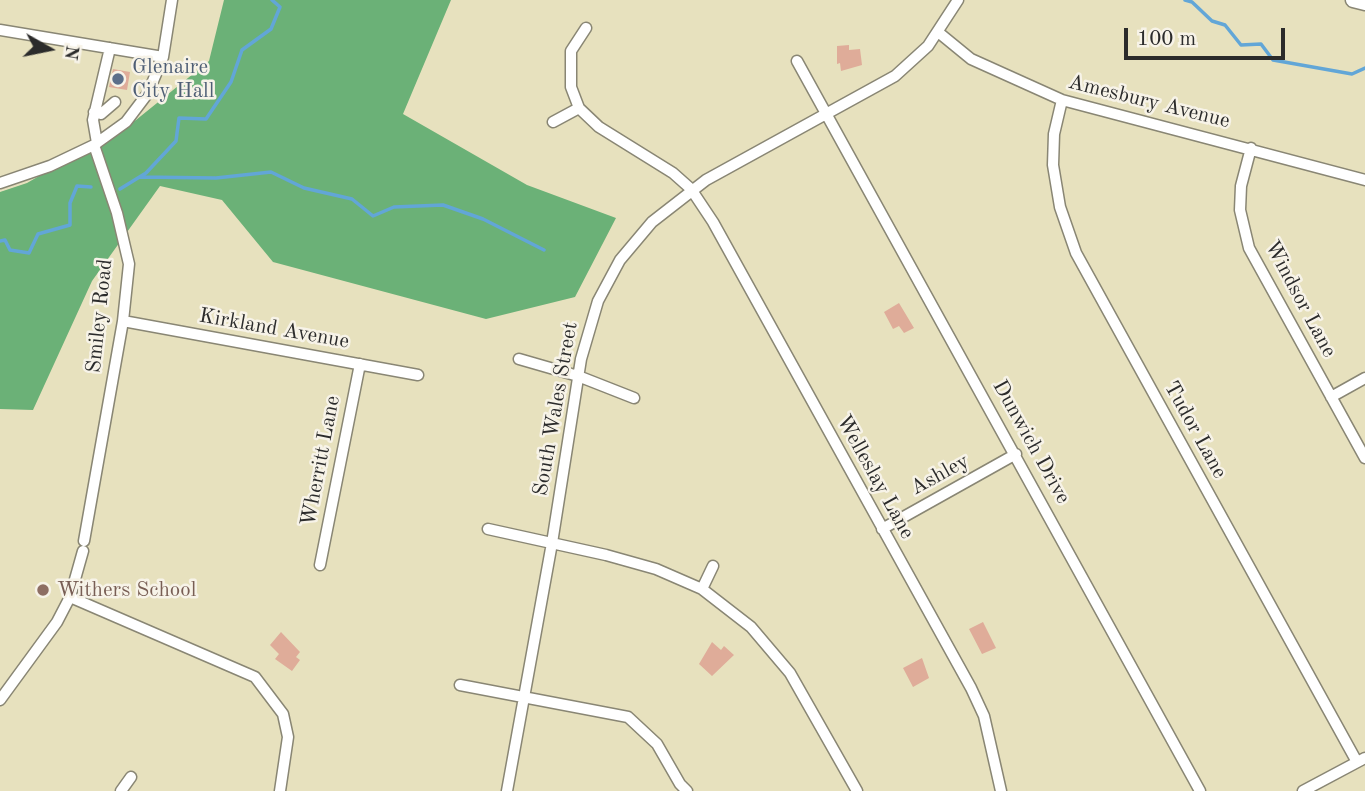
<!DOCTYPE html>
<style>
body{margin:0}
#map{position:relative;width:1365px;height:791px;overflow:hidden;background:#e7e1be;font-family:"Old Standard TT",serif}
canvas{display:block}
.north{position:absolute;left:14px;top:14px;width:70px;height:70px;-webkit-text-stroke:5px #f7f3e8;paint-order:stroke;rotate:99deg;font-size:19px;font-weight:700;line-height:28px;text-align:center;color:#2b2b2b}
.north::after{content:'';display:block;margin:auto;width:24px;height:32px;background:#2b2b2b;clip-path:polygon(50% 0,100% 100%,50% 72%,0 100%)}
.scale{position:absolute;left:1124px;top:28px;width:161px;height:32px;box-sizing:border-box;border:4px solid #2b2b2b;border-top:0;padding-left:9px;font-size:21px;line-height:24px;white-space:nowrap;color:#2b2b2b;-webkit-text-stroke:5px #f7f3e8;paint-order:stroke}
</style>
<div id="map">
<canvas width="1365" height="791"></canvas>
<div class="north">N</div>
<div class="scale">100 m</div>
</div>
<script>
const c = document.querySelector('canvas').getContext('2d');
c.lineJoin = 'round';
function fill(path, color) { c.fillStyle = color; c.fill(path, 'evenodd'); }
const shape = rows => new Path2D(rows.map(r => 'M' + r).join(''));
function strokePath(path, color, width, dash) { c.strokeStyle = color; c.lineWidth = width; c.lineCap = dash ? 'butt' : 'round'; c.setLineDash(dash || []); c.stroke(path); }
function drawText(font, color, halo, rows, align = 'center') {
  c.font = font + ' "Old Standard TT",serif'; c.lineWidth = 5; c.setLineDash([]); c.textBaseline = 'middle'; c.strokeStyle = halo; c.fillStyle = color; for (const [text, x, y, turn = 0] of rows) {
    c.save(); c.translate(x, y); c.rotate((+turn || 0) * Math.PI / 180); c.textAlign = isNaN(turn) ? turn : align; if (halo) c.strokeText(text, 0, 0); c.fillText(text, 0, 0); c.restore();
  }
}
const forest = shape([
 [224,0,451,0,403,114,527,185,616,218,575,297,486,319,273,262,222,200,160,186,92,281,33,410,0,409,0,192,27,183,136,120,209,61]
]);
const stream = shape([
 [1185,0,1192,2,1212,21,1225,25,1241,45,1261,44,1273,60,1352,74,1365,68],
 [140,177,216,178,271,172,304,188,352,199,373,216,394,207,443,205,483,219,544,250],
 [120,189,146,173,176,141,179,118,206,119,231,82,242,50,271,29,280,7,272,0],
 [0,241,5,240,10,250,29,253,38,234,70,225,70,203,77,186,91,187]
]);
const building = shape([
 [849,45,849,50,860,49,862,65,841,71,840,63,837,64,837,46],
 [113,69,130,72,127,90,109,87],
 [899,303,914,328,904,333,899,326,893,329,884,312],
 [983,622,996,648,982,654,969,629],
 [281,632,300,652,296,657,300,660,292,671,275,659,279,654,270,645],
 [712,642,721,650,724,646,734,655,712,676,699,664],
 [922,658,929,678,913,687,903,668]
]);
const minor = shape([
 [586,28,571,51,571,87,579,108,599,127,673,173,691,189,713,222,971,688,984,716,1001,791],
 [0,30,163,57],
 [938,32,971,59,1062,100,1365,180],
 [797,61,1200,791],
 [1062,100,1054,134,1053,165,1060,207,1076,253,1357,762],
 [94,112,101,114,115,102],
 [553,122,579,108],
 [97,143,93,120,110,48],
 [1251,148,1241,186,1240,210,1249,248,1365,458],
 [0,183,50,166,94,145,126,122,148,93,163,57,172,0],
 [123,321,418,375],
 [519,359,578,376,634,398],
 [1331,397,1365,378],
 [488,529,606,555,656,569,702,589,751,627,790,673,857,791],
 [882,529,1016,454],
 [84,541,123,321,129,264,117,213,94,145],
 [320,565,360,364],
 [702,589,713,566],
 [70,597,255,677,283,714,288,737,280,791],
 [460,685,628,717,657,744,680,784,687,791],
 [0,700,57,622,70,597,83,551],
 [121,791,131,777],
 [507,791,552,543,581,359,598,301,620,260,652,222,706,180,895,76,928,46,958,0],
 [1303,791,1365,758]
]);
const major = shape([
 [1353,0,1365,3]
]);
const markers = [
 [118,79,7,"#5c6f8a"],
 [43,590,7,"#8d6e63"]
];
const serviceNames = [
 ["Glenaire",132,67],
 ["City Hall",132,91]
];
const streetNames = [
 ["Amesbury Avenue",1149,102,14],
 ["Windsor Lane",1300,299,62],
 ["Smiley Road",100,316,-84],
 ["Kirkland Avenue",274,329,10],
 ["South Wales Street",556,409,-80],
 ["Tudor Lane",1195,430,61],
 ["Dunwich Drive",1031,442,61],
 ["Wherritt Lane",321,461,-79],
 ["Ashley",940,475,-29],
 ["Welleslay Lane",875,477,61]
];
const educationNames = [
 ["Withers School",57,590]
];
fill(forest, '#6bb177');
strokePath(stream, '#62a6d7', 3.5);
fill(building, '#dfac99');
strokePath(minor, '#898674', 13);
strokePath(major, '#898674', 17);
strokePath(minor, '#fff', 10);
strokePath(major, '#fff', 14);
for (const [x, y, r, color] of markers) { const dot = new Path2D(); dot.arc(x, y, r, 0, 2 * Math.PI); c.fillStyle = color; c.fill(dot); strokePath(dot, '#f7f3e8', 2.5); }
drawText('21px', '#4e5e75', '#f7f3e8', serviceNames, 'left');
drawText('21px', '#2b2b2b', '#f7f3e8', streetNames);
drawText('21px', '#785e54', '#f7f3e8', educationNames, 'left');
</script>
